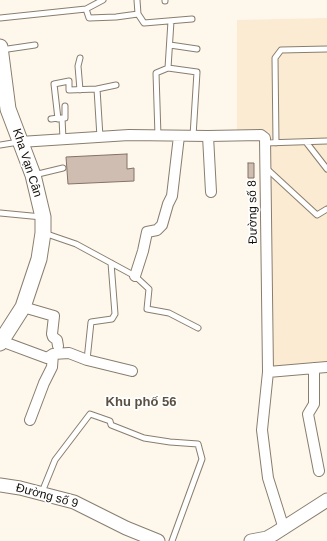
<!DOCTYPE html>
<meta charset="utf-8">
<style>
body{margin:0}
canvas{display:block;background:#fef7ec}
</style>
<canvas width="327" height="541"></canvas>
<script>
const c = document.querySelector('canvas').getContext('2d');
c.lineJoin = 'round';
function fill(path, color) { c.fillStyle = color; c.fill(path, 'evenodd'); }
const shape = rows => new Path2D(rows.map(r => 'M' + r).join(''));
function strokePath(path, color, width, dash) { c.strokeStyle = color; c.lineWidth = width; c.lineCap = dash ? 'butt' : 'round'; c.setLineDash(dash || []); c.stroke(path); }
function drawText(font, color, halo, rows, align = 'center') {
  c.font = font + ' Arial,sans-serif'; c.lineWidth = 3.5; c.setLineDash([]); c.textBaseline = 'middle'; c.strokeStyle = halo; c.fillStyle = color; for (const [text, x, y, turn = 0] of rows) {
    c.save(); c.translate(x, y); c.rotate((+turn || 0) * Math.PI / 180); c.textAlign = isNaN(turn) ? turn : align; if (halo) c.strokeText(text, 0, 0); c.fillText(text, 0, 0); c.restore();
  }
}
const built = shape([
 [327,18,327,363,271,368,269,132,237,131,237,20]
]);
const building = shape([
 [127,154,127,169,134,168,134,181,68,184,66,157,127,154],
 [248,163,254,163,254,178,248,178,248,163]
]);
const service = shape([
 [137,0,138,14,144,23,192,19],
 [165,0,165,1],
 [86,9,89,18,116,17,138,14],
 [0,18,86,9,103,0],
 [170,45,197,49],
 [1,50,35,45],
 [80,58,78,66,80,90],
 [168,68,171,21],
 [97,89,116,85],
 [62,118,58,119,54,84,69,81,69,90,97,89,100,137],
 [62,118,63,139],
 [62,118,65,118,65,106],
 [51,119,58,118],
 [158,136,156,73,168,68,197,72,193,136],
 [306,142,327,169],
 [265,143,327,141],
 [276,143,275,58,281,50,327,49],
 [0,145,19,142],
 [266,168,317,215,327,209],
 [34,175,63,168],
 [0,213,42,217],
 [44,233,76,244,135,276,149,289,147,309,169,313,198,328],
 [87,360,91,322,112,319,115,314,111,263],
 [42,492,55,460,90,414,110,421,111,425,144,438,170,442,198,444,202,459,172,541]
]);
const minor = shape([
 [208,136,211,192],
 [20,142,129,135,208,136,261,135,265,138,268,372,262,430,268,478,284,529],
 [135,276,143,251,147,232,157,230,162,225,168,204,172,196,179,136],
 [23,307,54,316,52,334,53,337,57,340,58,346],
 [1,341,47,358,53,354,69,353,87,360,132,371],
 [314,368,314,404,308,414,319,471],
 [268,372,327,367],
 [30,420,44,383,52,367,53,354]
]);
const tertiary = shape([
 [0,485,20,488,74,502,126,528,158,541],
 [251,541,267,538,274,534,327,500]
]);
const secondary = shape([
 [0,47,8,109,33,175,43,217,43,233,39,259,23,307,0,343]
]);
const streetNames = [
 ["Kha Vạn Cân",27,163,72],
 ["Đường số 8",253,212,-91],
 ["Đường số 9",47,496,15]
];
const neighbourhoodNames = [
 ["Khu phố 56",141,402]
];
fill(built, '#fcebd3');
fill(building, '#d0bdb1');
strokePath(building, '#837267', 1);
strokePath(service, '#897e6e', 7);
strokePath(minor, '#897e6e', 12);
strokePath(tertiary, '#897e6e', 15);
strokePath(secondary, '#897e6e', 17);
strokePath(service, '#fff', 5);
strokePath(minor, '#fff', 10);
strokePath(tertiary, '#fff', 13);
strokePath(secondary, '#fff', 15);
drawText('12px', '#120e08', '#fff', streetNames);
drawText('bold 13px', '#5b5142', '#fff', neighbourhoodNames);
</script>
